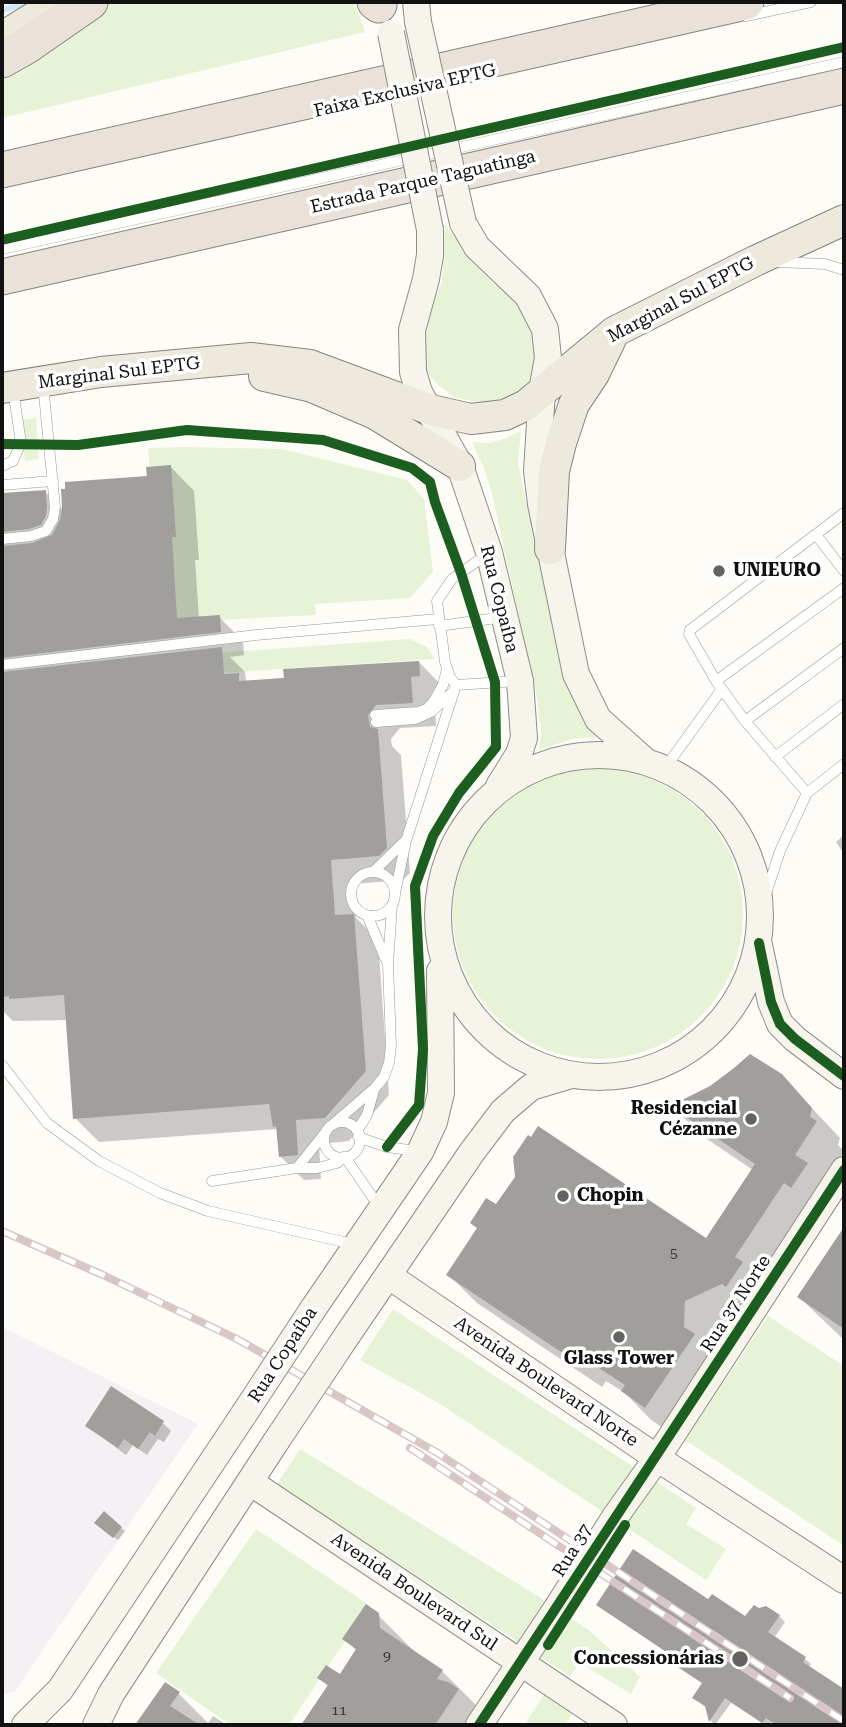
<!DOCTYPE html>
<meta charset="utf-8">
<style>
body{margin:0}
#map{position:relative;width:846px;height:1727px;overflow:hidden;background:#fdfcf7;font-family:"Roboto Serif",serif}
canvas{display:block}
.frame{position:absolute;inset:0;border:4px solid #111;pointer-events:none}
</style>
<div id="map">
<canvas width="846" height="1727"></canvas>
<div class="frame"></div>
</div>
<script>
const c = document.querySelector('canvas').getContext('2d');
c.lineJoin = 'round';
function fill(path, color) { c.fillStyle = color; c.fill(path, 'evenodd'); }
const shape = rows => new Path2D(rows.map(r => 'M' + r).join(''));
function strokePath(path, color, width, dash) { c.strokeStyle = color; c.lineWidth = width; c.lineCap = dash ? 'butt' : 'round'; c.setLineDash(dash || []); c.stroke(path); }
function drawText(font, color, halo, rows, align = 'center') {
  c.font = font + ' "Roboto Serif",serif'; c.lineWidth = 7; c.setLineDash([]); c.textBaseline = 'middle'; c.strokeStyle = halo; c.fillStyle = color; for (const [text, x, y, turn = 0] of rows) {
    c.save(); c.translate(x, y); c.rotate((+turn || 0) * Math.PI / 180); c.textAlign = isNaN(turn) ? turn : align; if (halo) c.strokeText(text, 0, 0); c.fillText(text, 0, 0); c.restore();
  }
}
const industrial = shape([
 [2,1327,198,1424,14,1692,2,1694]
]);
const green = shape([
 [105,2,354,2,365,32,2,118,2,70],
 [445,224,476,266,494,283,514,297,538,338,532,377,520,394,489,405,454,397,439,386,426,371,420,347,433,301,442,283],
 [36,418,39,459,25,461,21,420],
 [521,431,518,461,523,488,570,688,601,737,572,739,539,750,541,732,537,698,492,494,484,468,472,442,490,443,507,438],
 [185,447,282,449,407,480,424,499,433,572,410,598,315,604,316,615,217,620,217,633,165,635,148,448],
 [410,639,427,647,435,659,219,673,217,653],
 '453 914a145 145 0 1 1 290 0a145 145 0 1 1-290 0Z',
 [393,1309,696,1508,686,1524,726,1549,706,1580,437,1402,360,1360],
 [768,1316,844,1366,844,1546,685,1440],
 [300,1449,533,1593,590,1631,640,1677,631,1694,580,1663,570,1676,277,1484],
 [256,1529,369,1605,289,1725,230,1725,156,1673],
 [546,1692,574,1711,565,1725,524,1725]
]);
const shadow = shape([
 [171,467,194,491,199,560,195,560,199,618,219,617,243,641,244,655,230,657,245,672,246,682,419,662,442,686,435,700,436,726,400,728,391,739,392,746,401,755,410,873,403,880,354,884,356,918,378,939,389,1095,349,1141,319,1144,321,1179,304,1180,280,1156,277,1129,99,1142,75,1118,68,1020,13,1021,2,1010,2,495,45,492,63,510,148,478],
 [844,835,844,854,836,842],
 [781,1075,840,1138,838,1145,844,1151,751,1312,713,1330,712,1353,675,1436,651,1420,625,1393,606,1381,602,1387,477,1303,448,1274,478,1229,472,1223,497,1207,706,1240,753,1170,701,1135,673,1107],
 [844,1230,844,1340,799,1297],
 [112,1389,163,1423,171,1431,164,1442,158,1439,147,1455,133,1445,126,1455,87,1426],
 [100,1526,121,1528,125,1531,118,1540],
 [709,1601,745,1619,766,1608,779,1616,785,1622,774,1638,805,1659,811,1664,808,1668,844,1691,844,1725,776,1725,772,1722,766,1725,731,1703,715,1725,711,1721,707,1708,700,1703,704,1684,672,1656,598,1605],
 [377,1614,417,1654,442,1671,481,1710,492,1725,303,1725,329,1687,319,1678,340,1676,357,1651,345,1639],
 [178,1693,208,1723,213,1716,227,1725,143,1725]
]);
const stream = shape([
 [2,10,32,2]
]);
const building = shape([
 [171,465,176,537,172,537,177,618,220,615,221,632,2,658,2,546,32,543,52,535,60,520,62,507,61,489,65,489,65,482,147,476,146,467],
 [46,490,47,507,46,516,41,525,29,529,2,532,2,493],
 [222,647,224,674,239,673,239,681,284,678,283,669,419,661,420,676,411,677,413,703,376,705,368,715,370,727,378,729,387,848,379,856,331,860,335,915,354,914,366,1071,325,1118,296,1120,298,1155,279,1157,276,1126,273,1127,269,1104,73,1119,64,995,9,999,9,996,2,997,2,672],
 [750,1054,782,1074,812,1108,810,1117,817,1121,795,1155,808,1163,791,1188,784,1183,735,1257,743,1262,726,1287,722,1284,685,1301,684,1327,695,1334,645,1408,621,1391,625,1385,577,1354,573,1360,446,1275,477,1228,470,1223,486,1198,496,1204,515,1177,513,1157,528,1135,531,1137,538,1126,706,1238,755,1164,670,1106,710,1086,734,1068],
 [844,1227,844,1329,797,1297],
 [111,1386,164,1421,155,1436,150,1432,138,1449,124,1439,118,1448,85,1426],
 [104,1511,122,1527,113,1538,94,1523],
 [633,1549,708,1599,712,1594,745,1616,754,1605,759,1608,766,1606,780,1615,768,1632,806,1657,803,1662,844,1689,844,1725,776,1725,766,1718,762,1723,725,1698,709,1722,705,1706,692,1698,702,1683,667,1660,671,1655,596,1605],
 [366,1604,379,1613,380,1628,443,1670,437,1679,448,1682,459,1689,435,1725,301,1725,328,1685,317,1678,326,1665,340,1674,356,1649,342,1639],
 [165,1682,180,1692,170,1706,200,1725,135,1725]
]);
const lane = shape([
 [746,16,811,2],
 [2,249,844,62],
 [776,262,825,264,844,270],
 [2,466,13,461,21,443,13,390],
 [2,485,53,481],
 [817,536,844,571],
 [2,539,31,536,46,531,53,519,55,507,43,384],
 [439,626,504,617],
 [2,665,256,635,438,619],
 [716,681,844,588],
 [456,685,450,677,445,662,437,601,452,579,486,555],
 [456,685,518,681],
 [375,715,418,712,427,709,434,701,443,685,447,669],
 [745,721,844,648],
 [376,722,415,719,431,712,453,692],
 [775,757,844,704],
 [665,768,722,689],
 [807,793,745,721,716,681,689,634,690,630,844,513],
 [373,872,405,841],
 '351 894a22 22 0 1 1 44 0a22 22 0 1 1-44 0Z',
 [395,893,406,841,456,685],
 [761,909,780,851,807,793,844,764],
 [367,915,386,960],
 [2,1065,47,1123,99,1161,160,1193,208,1211,353,1244],
 '324 1140a18 18 0 1 1 36 0a18 18 0 1 1-36 0Z',
 [331,1126,375,1088,384,1077,389,1063,391,1046,388,964,392,905],
 [357,1131,367,1115,374,1090],
 [358,1137,387,1147,416,1151],
 [345,1157,378,1205],
 [297,1168,325,1133],
 [212,1181,297,1168,317,1168,337,1163,343,1157]
]);
const secondary = shape([
 [416,2,418,22],
 [463,223,477,247,528,296,545,329,548,358,542,391,537,471,541,504,576,674,598,719,644,760],
 [430,230,430,255,426,279,412,330,413,372,419,392,460,466,489,552,520,681,524,738,519,754,499,786],
 '438 916a161 161 0 1 1 322 0a161 161 0 1 1-322 0Z',
 [759,945,771,1002,780,1024,795,1039,844,1076],
 [389,1276,666,1464,844,1580],
 [313,1309,420,1152,434,1122,441,1093,440,971],
 [348,1334,472,1152,503,1111,531,1087,571,1075],
 [250,1482,614,1725],
 [615,1517,657,1458,844,1170],
 [25,1725,60,1690,244,1414],
 [96,1725,111,1694,277,1440],
 [479,1725,557,1608]
]);
const primary = shape([
 [2,37,59,2],
 [264,376,312,387,375,414,460,466],
 [2,388,101,372,251,358,310,365,431,410,471,419,505,415,526,405,614,332,755,261,844,220],
 [550,549,554,471,561,443,574,404,594,374,611,339]
]);
const highway = shape([
 [375,2,379,5],
 [2,60,25,47,90,2],
 [2,170,746,2],
 [2,277,844,86]
]);
const rail = shape([
 [2,1231,103,1275,237,1339,436,1452,844,1721],
 [410,1448,790,1698]
]);
const secondaryBridge = shape([
 [418,22,463,223],
 [391,33,430,230],
 [244,1414,313,1309],
 [277,1440,348,1334],
 [557,1608,615,1517]
]);
const cycleway = shape([
 [2,240,844,47],
 [2,444,78,445,187,430,323,440,412,468,430,482,435,502,461,573,495,682,496,747,459,793,433,836,415,886,423,1049,419,1105,387,1147],
 [759,943,771,1002,780,1024,795,1039,844,1076],
 [548,1645,625,1525],
 [479,1725,844,1170]
]);
const markers = [
 [719,571,7,"#646362"],
 [751,1119,7,"#646362"],
 [563,1196,7,"#646362"],
 [619,1337,7,"#646362"],
 [740,1659,9,"#646362"]
];
const numberNames = [
 ["5",674,1254],
 ["9",387,1657],
 ["11",339,1711]
];
const streetNames = [
 ["Faixa Exclusiva EPTG",405,91,-13],
 ["Estrada Parque Taguatinga",423,182,-13],
 ["Marginal Sul EPTG",681,300,-28],
 ["Marginal Sul EPTG",119,373,-7],
 ["Rua Copaíba",499,599,76],
 ["Rua 37 Norte",736,1304,-57],
 ["Rua Copaíba",283,1355,-57],
 ["Avenida Boulevard Norte",546,1382,34],
 ["Rua 37",573,1551,-58],
 ["Avenida Boulevard Sul",414,1592,34]
];
const poiNames = [
 ["UNIEURO",733,571],
 ["Residencial",737,1109,"right"],
 ["Cézanne",737,1130,"right"],
 ["Chopin",577,1196],
 ["Glass Tower",619,1359,"center"],
 ["Concessionárias",724,1659,"right"]
];
fill(industrial, '#f5f0f3');
fill(green, '#e7f3d7');
fill(shadow, '#0003');
strokePath(stream, '#cde8f7', 6);
fill(building, '#a19f9c');
strokePath(lane, '#979795', 11);
strokePath(secondary, '#8e8d8b', 28);
strokePath(primary, '#858482', 32);
strokePath(highway, '#858482', 37);
strokePath(lane, '#fffffe', 10);
strokePath(secondary, '#f6f4eb', 26);
strokePath(primary, '#ede9dc', 30);
strokePath(highway, '#eae1d8', 35);
strokePath(rail, '#d9c6c7', 8);
strokePath(rail, '#fff', 5, [16]);
strokePath(secondaryBridge, '#8e8d8b', 28, []);
strokePath(secondaryBridge, '#f6f4eb', 26);
strokePath(cycleway, '#1b5e20', 10);
for (const [x, y, r, color] of markers) { const dot = new Path2D(); dot.arc(x, y, r, 0, 2 * Math.PI); c.fillStyle = color; c.fill(dot); strokePath(dot, '#fff', 2.5); }
drawText('14px', '#353434', null, numberNames);
drawText('18px', '#111', '#fff', streetNames);
drawText('bold 18px', '#111', '#fff', poiNames, 'left');
</script>
